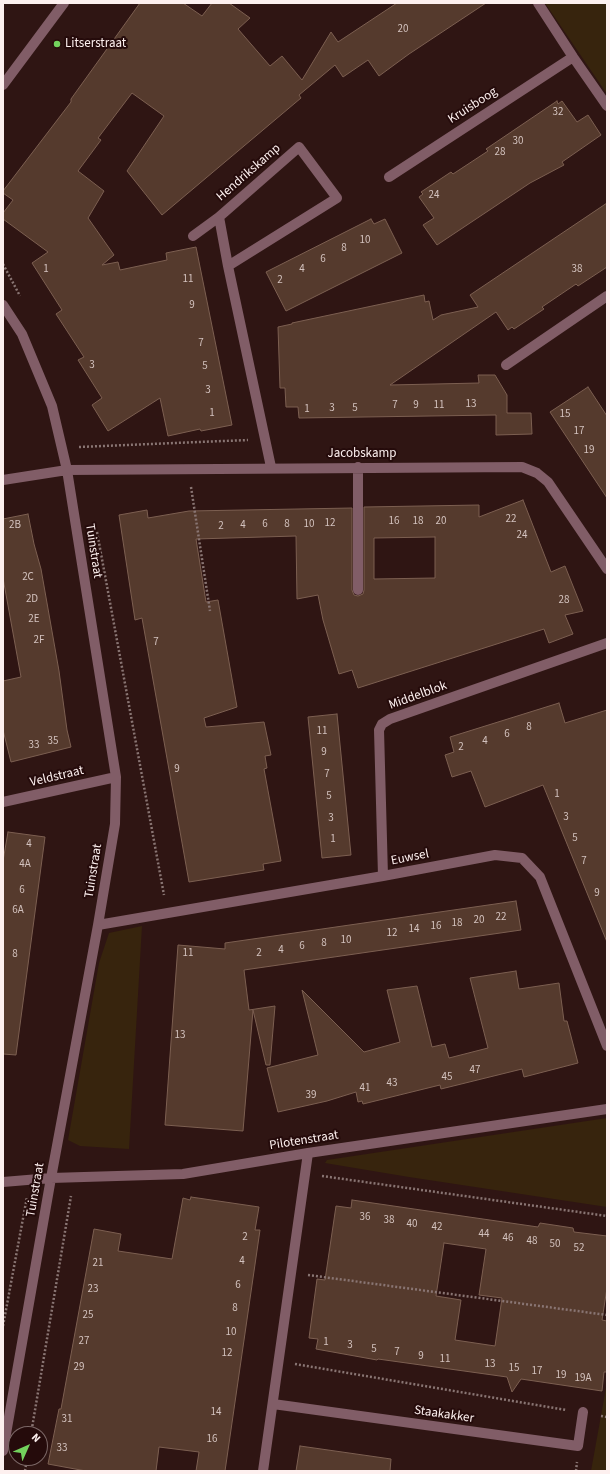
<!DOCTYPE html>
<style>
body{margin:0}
#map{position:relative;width:610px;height:1474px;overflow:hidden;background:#2f1513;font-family:"Source Sans 3",sans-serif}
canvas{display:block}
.frame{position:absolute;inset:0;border:4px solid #fdf0ef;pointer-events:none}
.north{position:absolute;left:8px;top:1426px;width:40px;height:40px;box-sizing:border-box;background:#250b0b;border:1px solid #7b6766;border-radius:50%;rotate:45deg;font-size:11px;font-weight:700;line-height:16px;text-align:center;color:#fdf0ef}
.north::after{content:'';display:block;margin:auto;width:14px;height:18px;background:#73d25d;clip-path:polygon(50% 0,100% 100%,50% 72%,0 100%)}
</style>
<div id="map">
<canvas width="610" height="1474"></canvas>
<div class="frame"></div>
<div class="north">N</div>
</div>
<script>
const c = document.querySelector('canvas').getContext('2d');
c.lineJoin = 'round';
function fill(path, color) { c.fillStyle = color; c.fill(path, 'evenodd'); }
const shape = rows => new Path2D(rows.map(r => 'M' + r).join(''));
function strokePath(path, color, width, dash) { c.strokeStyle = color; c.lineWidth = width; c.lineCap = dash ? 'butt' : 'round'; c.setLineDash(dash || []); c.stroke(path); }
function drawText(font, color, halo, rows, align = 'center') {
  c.font = font + ' "Source Sans 3",sans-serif'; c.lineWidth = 4; c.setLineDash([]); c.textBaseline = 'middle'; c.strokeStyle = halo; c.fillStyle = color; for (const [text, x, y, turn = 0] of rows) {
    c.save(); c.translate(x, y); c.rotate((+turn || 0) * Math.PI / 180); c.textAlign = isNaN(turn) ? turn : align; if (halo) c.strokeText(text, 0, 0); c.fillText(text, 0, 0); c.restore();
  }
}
const green = shape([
 [545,3,607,3,607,94],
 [142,926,129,1149,80,1146,68,1140,99,963,109,933],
 [607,1118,607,1207,409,1177,325,1163,327,1160],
 [607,1382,607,1471,591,1471,602,1410]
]);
const building = shape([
 [140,3,183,3,202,16,212,3,229,3,250,18,238,29,270,66,282,56,302,80,331,32,338,42,397,3,486,3,409,54,379,76,368,60,343,77,335,65,299,95,301,98,162,215,127,171,164,116,132,93,98,138,101,140,78,171,104,191,88,218,114,255,102,265,118,262,120,270,167,260,166,253,196,247,232,425,201,431,200,429,168,436,160,398,108,431,92,405,102,398,78,360,84,357,56,314,62,310,32,263,48,252,3,219,3,213,13,200,3,193,3,191,71,102,71,99,140,3],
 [557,101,558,104,562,101,577,122,588,115,601,135,562,162,564,165,530,183,437,245,423,225,434,218,419,197,423,194,421,192,451,172,453,174,488,151,486,149,557,101],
 [607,203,607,267,578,286,576,284,542,307,544,309,514,329,512,327,508,330,496,312,390,385,479,383,478,375,495,375,507,395,507,413,531,413,532,434,496,435,496,415,299,418,298,407,286,407,285,388,280,388,278,327,292,324,292,323,424,295,425,302,429,301,433,320,441,315,478,307,470,295,607,203],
 [371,219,374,224,385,219,402,253,286,311,266,272,371,219],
 [588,387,607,416,607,498,550,412,588,387],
 [523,500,551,572,565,566,583,611,565,615,573,634,549,643,544,629,358,688,352,670,339,674,323,620,318,595,297,599,296,536,196,539,206,602,218,600,237,707,204,718,206,727,264,722,271,755,265,756,267,768,264,769,281,861,263,864,264,870,189,882,142,618,135,620,119,515,147,510,148,518,189,511,352,508,352,590,354,595,358,596,363,594,364,590,364,507,479,505,479,517,523,500],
 [435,537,435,578,374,579,374,538,435,537],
 [28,514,34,544,41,569,59,671,67,730,71,747,11,762,3,730,3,681,21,677,3,578,3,519,28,514],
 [559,703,565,723,607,710,607,942,543,785,485,807,471,771,452,777,445,755,454,752,450,737,559,703],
 [337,714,351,855,322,858,308,717,337,714],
 [8,832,45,837,16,1055,3,1054,3,861,8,832],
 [516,901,521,930,244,970,249,1010,275,1006,270,1065,266,1065,253,1010,243,1131,165,1125,178,945,225,949,225,943,516,901],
 [516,971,519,989,559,983,564,1021,567,1021,578,1063,524,1077,522,1069,441,1089,440,1085,363,1104,362,1101,358,1102,356,1092,327,1101,278,1112,267,1068,318,1055,302,990,364,1052,400,1042,387,990,417,986,432,1047,445,1044,449,1058,488,1048,470,978,516,971],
 [191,1197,259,1207,255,1230,260,1230,225,1471,196,1471,199,1452,159,1447,156,1471,86,1471,48,1464,59,1409,61,1409,94,1229,121,1234,118,1251,172,1259,183,1198,190,1200,191,1197],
 [352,1200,538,1227,540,1223,573,1228,574,1232,607,1236,607,1288,602,1320,607,1321,607,1372,604,1372,602,1391,521,1379,512,1392,507,1377,378,1359,377,1360,316,1349,318,1339,309,1338,317,1279,325,1280,336,1206,351,1208,352,1200],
 [444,1243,486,1249,479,1295,502,1298,495,1346,455,1340,461,1300,436,1296,444,1243],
 [300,1446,391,1459,390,1471,296,1471,300,1446]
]);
const path = shape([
 [3,264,20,296],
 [79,447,248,440],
 [191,487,210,611],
 [97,532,164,895],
 [322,1176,607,1216],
 [308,1275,607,1315],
 [3,1326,27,1197],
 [295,1364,566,1410],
 [601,1416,607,1417],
 [31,1434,71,1196],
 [25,1471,27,1458],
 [576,1471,577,1462]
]);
const minor = shape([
 [538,3,573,57,607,106],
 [3,85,64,3],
 [389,177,573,57],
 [193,236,219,217],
 [228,266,337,198,299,147,219,217,228,266,271,467],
 [3,305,22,334,52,406,67,470,116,777,115,824,98,925,51,1178,3,1451],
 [506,365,607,296],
 [358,467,358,590],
 [3,480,67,470,522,467,537,473,548,482,607,569],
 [3,802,116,777],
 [383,876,379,730,382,724,390,719,607,643],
 [98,925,383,876,495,855,522,858,540,877,607,1046],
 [3,1182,51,1178,183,1174,308,1153,607,1109],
 [273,1404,578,1446,583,1412],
 [263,1471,308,1153]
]);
const markers = [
 [57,44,4,"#73d25d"]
];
const numberNames = [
 ["20",403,30],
 ["32",558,113],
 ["30",518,142],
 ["28",500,153],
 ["24",434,196],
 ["10",365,241],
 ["8",344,249],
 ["6",323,260],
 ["1",46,270],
 ["4",302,270],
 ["38",577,270],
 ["11",188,280],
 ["2",280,281],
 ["9",192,306],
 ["7",201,344],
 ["3",92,366],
 ["5",205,367],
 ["3",208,391],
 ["13",471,405],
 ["7",395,406],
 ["9",416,406],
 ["11",439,406],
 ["3",332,409],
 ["5",355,409],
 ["1",307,410],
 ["1",212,414],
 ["15",565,415],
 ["17",579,432],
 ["19",589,451],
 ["22",511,520],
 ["16",394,522],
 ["18",418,522],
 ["20",441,522],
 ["12",330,524],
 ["6",265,525],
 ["8",287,525],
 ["10",309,525],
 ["2B",15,526],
 ["4",243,526],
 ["2",221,527],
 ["24",522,536],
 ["2C",28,578],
 ["2D",32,600],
 ["28",564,601],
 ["2E",34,620],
 ["2F",39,641],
 ["7",156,643],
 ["8",529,728],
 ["11",322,732],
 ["6",507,735],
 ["35",53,742],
 ["4",485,742],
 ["33",34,746],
 ["2",461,748],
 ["9",324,753],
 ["9",177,770],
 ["7",327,775],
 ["1",557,795],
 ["5",329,797],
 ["3",566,818],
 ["3",331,819],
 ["5",575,839],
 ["1",333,840],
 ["4",29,845],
 ["7",584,862],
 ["4A",25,865],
 ["6",22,891],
 ["9",597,894],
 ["6A",18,911],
 ["22",501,918],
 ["20",479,921],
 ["18",457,924],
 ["16",436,927],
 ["14",414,930],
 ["12",392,934],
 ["10",346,941],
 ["8",324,944],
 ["6",302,947],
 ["4",281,951],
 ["11",188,954],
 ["2",259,954],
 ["8",15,955],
 ["13",180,1036],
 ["47",475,1071],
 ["45",447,1078],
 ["43",392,1084],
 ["41",365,1089],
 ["39",311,1096],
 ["36",365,1218],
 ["38",389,1221],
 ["40",412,1225],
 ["42",437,1228],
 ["44",484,1235],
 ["2",245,1238],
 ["46",508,1239],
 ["48",532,1242],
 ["50",555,1245],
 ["52",579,1249],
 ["4",242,1262],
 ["21",98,1264],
 ["6",238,1286],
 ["23",93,1290],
 ["8",235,1309],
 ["25",88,1316],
 ["10",231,1333],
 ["27",84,1342],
 ["1",326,1343],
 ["3",350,1346],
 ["5",374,1350],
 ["7",397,1353],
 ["12",227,1354],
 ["9",421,1357],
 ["11",445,1360],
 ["13",490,1365],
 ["29",79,1368],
 ["15",514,1369],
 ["17",537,1372],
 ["19",561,1376],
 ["19A",583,1379],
 ["14",216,1413],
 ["31",67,1420],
 ["16",212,1440],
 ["33",62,1449]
];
const poiNames = [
 ["Litserstraat",65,44]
];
const streetNames = [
 ["Kruisboog",473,106,-33],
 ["Hendrikskamp",249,173,-41],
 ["Jacobskamp",362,454],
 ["Tuinstraat",93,551,81],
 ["Middelblok",418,696,-20],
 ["Veldstraat",57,777,-13],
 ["Euwsel",410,858,-11],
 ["Tuinstraat",94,871,-81],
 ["Pilotenstraat",304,1141,-9],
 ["Tuinstraat",36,1190,-80],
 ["Staakakker",444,1415,8]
];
fill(green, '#37240d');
fill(building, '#553a2d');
strokePath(building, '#7c5f51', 1);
strokePath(path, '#897573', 2.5, [2, 2]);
strokePath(minor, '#815d67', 10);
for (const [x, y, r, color] of markers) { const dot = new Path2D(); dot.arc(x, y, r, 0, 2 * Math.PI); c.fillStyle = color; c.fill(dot); strokePath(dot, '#250b0b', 1.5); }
drawText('11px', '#d3c2be', null, numberNames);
drawText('13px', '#fdf0ef', '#250b0b', poiNames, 'left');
drawText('13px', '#fdf0ef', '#250b0b', streetNames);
</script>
